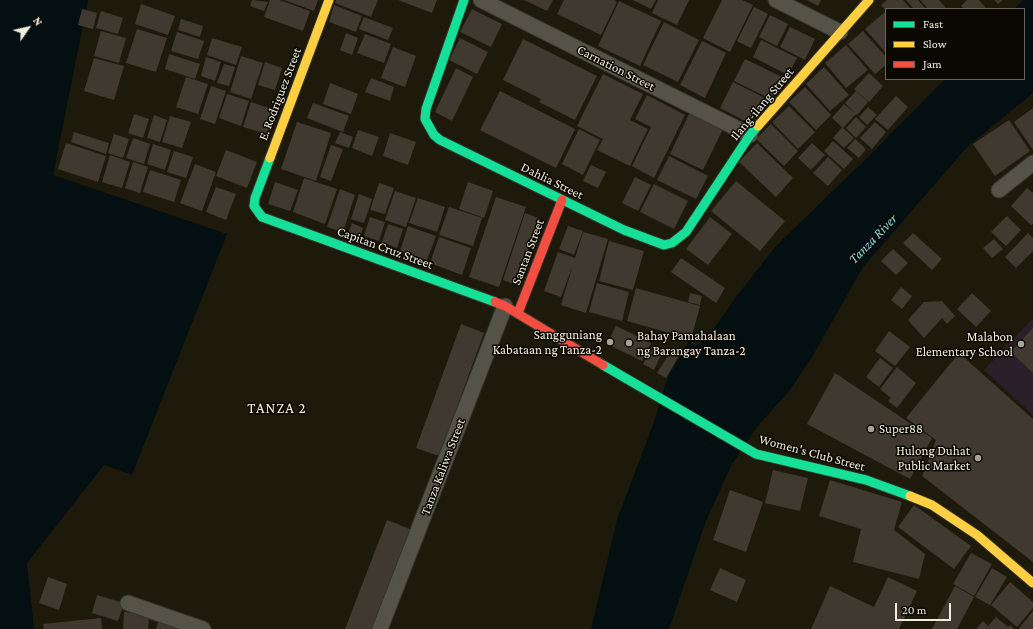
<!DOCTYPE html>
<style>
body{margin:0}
#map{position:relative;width:1033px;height:629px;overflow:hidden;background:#1d1a0b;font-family:"Crimson Pro",serif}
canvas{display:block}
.legend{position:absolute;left:885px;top:8px;width:140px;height:72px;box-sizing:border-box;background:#0b0801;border:1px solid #676459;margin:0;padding:5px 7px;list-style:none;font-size:12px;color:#f2eede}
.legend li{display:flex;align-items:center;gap:8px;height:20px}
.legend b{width:20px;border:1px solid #676459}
.north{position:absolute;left:8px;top:8px;width:40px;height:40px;-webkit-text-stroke:3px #0b0801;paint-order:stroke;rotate:56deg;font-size:11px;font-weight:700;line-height:16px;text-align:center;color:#f2eede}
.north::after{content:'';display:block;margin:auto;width:14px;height:18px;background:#f2eede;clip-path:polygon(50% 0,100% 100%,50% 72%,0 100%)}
.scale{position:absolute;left:895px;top:603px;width:56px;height:18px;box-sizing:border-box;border:2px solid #f2eede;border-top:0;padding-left:5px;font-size:12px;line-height:14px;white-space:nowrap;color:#f2eede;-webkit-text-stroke:3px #0b0801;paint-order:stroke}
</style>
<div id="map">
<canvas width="1033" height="629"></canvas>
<ul class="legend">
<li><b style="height:5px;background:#16e098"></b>Fast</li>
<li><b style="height:5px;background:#ffcf43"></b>Slow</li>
<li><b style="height:5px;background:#f24e42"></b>Jam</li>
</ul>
<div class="north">N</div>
<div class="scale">20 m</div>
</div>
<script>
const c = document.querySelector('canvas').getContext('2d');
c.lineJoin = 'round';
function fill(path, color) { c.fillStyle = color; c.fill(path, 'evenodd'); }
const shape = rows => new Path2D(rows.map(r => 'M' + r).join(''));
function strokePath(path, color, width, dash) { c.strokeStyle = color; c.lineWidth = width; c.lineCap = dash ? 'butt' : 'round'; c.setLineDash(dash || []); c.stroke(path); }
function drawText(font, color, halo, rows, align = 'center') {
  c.font = font + ' "Crimson Pro",serif'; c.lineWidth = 3; c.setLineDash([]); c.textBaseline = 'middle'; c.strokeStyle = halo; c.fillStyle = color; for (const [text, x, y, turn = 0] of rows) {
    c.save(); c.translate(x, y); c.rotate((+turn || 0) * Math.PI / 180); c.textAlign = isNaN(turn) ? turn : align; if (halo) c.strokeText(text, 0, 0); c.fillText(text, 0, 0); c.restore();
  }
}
const education = shape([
 [1033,318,1033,415,984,370]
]);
const water = shape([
 [0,0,88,0,53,175,227,234,132,475,104,465,27,563,34,629,0,629],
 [1023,0,1033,0,1033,93,967,147,863,267,812,357,790,390,757,427,732,464,706,521,669,629,591,629,617,520,654,422,667,379,684,349,689,341,696,346,708,337,736,297,776,246,869,156,945,79,1024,79,1024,9,1014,9]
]);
const building = shape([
 [252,0,268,2,264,11,250,6],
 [270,0,279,0,310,11,303,31,264,17],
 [284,0,318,0,314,11],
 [336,0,378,0,371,17,335,3],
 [398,0,437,0,432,13],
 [524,0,553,0,547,11],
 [564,0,614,0,617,2,601,35,557,14],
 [633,0,656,0,651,9],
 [658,0,689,0,677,25,652,13],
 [722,0,742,0,753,5,730,52,703,38],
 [807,0,821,0,818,6],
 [887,0,903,0,911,9,885,9,881,5],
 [906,0,918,0,926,9,914,9],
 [920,0,939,0,947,9,928,9],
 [967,0,979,0,987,9,964,9,961,6],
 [994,0,1003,0,998,4],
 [619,1,661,21,640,66,598,46],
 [141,4,175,16,168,35,135,24],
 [334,5,362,16,356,32,329,22],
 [754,7,768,14,751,48,737,41],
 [82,9,97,13,93,29,78,25],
 [472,9,502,24,491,47,460,32],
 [101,11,123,18,118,34,96,28],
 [885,12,886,13,886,53,865,29],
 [770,15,788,24,777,46,759,37],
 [364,17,393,28,388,40,359,29],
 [181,19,203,26,200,37,178,30],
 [664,22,699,40,678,82,643,65],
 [790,27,815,39,805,60,780,47],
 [137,29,167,38,156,72,126,63],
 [101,31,126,38,119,63,94,56],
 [863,31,886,57,886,65,875,74,848,44],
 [177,32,204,41,198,59,171,51],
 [346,33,358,38,352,55,340,50],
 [365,34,391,44,384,63,357,53],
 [212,38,242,47,236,65,207,55],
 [460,38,488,52,477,74,449,60],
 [523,39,597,76,575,120,539,102,541,99,503,80],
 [761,40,797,58,788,75,753,57],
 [702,41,726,53,705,98,680,85],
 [846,45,868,70,846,88,825,63],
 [393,47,416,56,405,87,381,78],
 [169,54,200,64,195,79,165,69],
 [241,56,263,63,251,99,230,92],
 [206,57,221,62,215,81,201,76],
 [94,58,124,66,114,100,84,91],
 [745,59,782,77,771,99,734,81],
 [265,62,282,68,275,90,258,85],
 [224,64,235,67,229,86,217,83],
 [824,67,849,95,830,111,806,84],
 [456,68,473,77,452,121,435,112],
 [869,73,883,86,869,102,854,89],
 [603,74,643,94,630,120,648,129,630,166,597,150,603,139,577,126],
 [186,77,208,84,198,114,176,107],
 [371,78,394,87,390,101,365,92],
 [733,82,765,98,751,124,720,108],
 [330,83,358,94,351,114,323,104],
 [211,86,226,91,215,124,200,119],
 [805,87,831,115,816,130,789,102],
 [500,91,575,129,556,168,480,130],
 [856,91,868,102,857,115,845,103],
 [227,94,249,101,241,126,219,118],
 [647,95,685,115,654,178,632,166,651,127,635,119],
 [896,96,908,107,888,130,875,119],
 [251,102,275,110,267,134,243,127],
 [313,103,349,116,343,132,307,118],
 [844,104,856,114,843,128,832,118],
 [789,106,815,132,798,149,772,122],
 [868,107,877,115,867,125,859,117],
 [1033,108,1033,150,1014,122],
 [690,112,723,129,703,170,670,154],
 [134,114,149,119,143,138,128,133],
 [154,115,167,120,160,142,147,138],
 [170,116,191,122,182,148,162,142],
 [856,117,866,127,856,138,846,128],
 [1009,120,1030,151,995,176,973,144],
 [297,122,331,133,316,181,281,169],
 [875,122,886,132,872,149,860,138],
 [771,124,798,151,784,166,756,139],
 [842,127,854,138,844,148,833,138],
 [579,129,600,140,583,175,562,164],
 [358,130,379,137,372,156,352,148],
 [74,132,109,143,106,154,71,142],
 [340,132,353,137,349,148,335,143],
 [390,133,416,142,408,165,383,156],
 [114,134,129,139,123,158,108,153],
 [133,138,150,144,144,164,126,158],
 [855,139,866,149,859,158,847,148],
 [833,141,853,159,844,169,824,151],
 [66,143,106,156,98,182,58,169],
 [757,143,793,178,776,197,739,162],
 [812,143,825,155,811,170,798,158],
 [153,144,171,150,165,170,147,164],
 [331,145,343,149,331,181,320,177],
 [226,150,257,162,247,188,216,176],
 [174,151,193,157,186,178,167,172],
 [110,155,130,162,122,188,102,182],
 [669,156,708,176,696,199,657,180],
 [828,157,842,170,828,186,813,173],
 [133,162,148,167,140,193,125,188],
 [195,164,216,172,202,211,180,203],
 [591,165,606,172,598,188,583,181],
 [150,170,181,180,174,202,143,192],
 [635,177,651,185,638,211,622,203],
 [304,178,337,189,325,224,293,212],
 [736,181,785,221,760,251,711,211],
 [275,182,298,190,290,211,268,204],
 [468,182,493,191,484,218,459,209],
 [379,183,394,188,385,214,370,210],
 [654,184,688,201,674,229,640,212],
 [216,187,236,194,226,220,206,212],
 [1027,188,1033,193,1033,224,1031,225,1011,206],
 [340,189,355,195,343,232,327,227],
 [395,191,416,198,406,227,385,220],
 [359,194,372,199,364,223,351,219],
 [496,197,526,207,499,287,469,277],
 [418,198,445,207,437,232,409,223],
 [449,207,482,218,473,246,439,235],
 [525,213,538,218,516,285,503,280],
 [1007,216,1021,230,1006,246,991,232],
 [370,217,385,222,379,241,364,236],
 [710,217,732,234,708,265,686,249],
 [352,223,363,228,360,239,348,234],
 [388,224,403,229,397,248,382,242],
 [408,226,436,236,427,260,400,251],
 [568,226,583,231,574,255,559,249],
 [583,232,608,239,586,313,561,305,573,265,561,297,544,291,558,252,575,258],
 [913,233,942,259,932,270,903,243],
 [1028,233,1033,238,1033,251,1016,268,1005,257],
 [439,237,471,248,462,275,430,263],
 [994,239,1003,249,992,258,983,248],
 [609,241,644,251,633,290,599,281],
 [893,249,908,263,896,275,881,261],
 [681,258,725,288,716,303,671,272],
 [597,283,629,292,622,321,589,312],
 [901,287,912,296,902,309,891,300],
 [636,288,700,306,691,339,627,321],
 [690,293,702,296,700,305,688,302],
 [972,293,991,311,976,327,957,309],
 [942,301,955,316,947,324,942,318,924,338,908,320,924,302],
 [461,324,484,333,439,456,416,448],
 [616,326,651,343,642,361,607,344],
 [1033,328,1033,373,1011,352],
 [889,331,910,347,895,366,875,351],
 [652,346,663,351,654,370,643,364],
 [671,351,679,356,666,378,657,373],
 [959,353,1033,419,1033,562,922,476,936,440,906,418],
 [880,358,893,368,879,387,866,377],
 [897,367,916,383,897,408,888,401,891,398,880,389],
 [835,373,932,438,910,479,807,424],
 [773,470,808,478,800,511,765,503],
 [830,480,902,502,894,530,925,554,919,579,853,562,861,529,819,516],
 [730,490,763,502,746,552,713,540],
 [914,505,971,546,954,569,898,527],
 [387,520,415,531,376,629,345,629],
 [971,553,992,564,974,596,953,584],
 [720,568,746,580,737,602,710,590],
 [992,568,1007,577,990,605,975,597],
 [48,577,67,584,59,610,39,603],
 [888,577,917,591,899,629,811,629,830,586,874,607],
 [1010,582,1033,602,1033,608,1017,627,991,605],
 [955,586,974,597,957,629,932,629],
 [97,595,124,603,118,621,92,613],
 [1033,611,1033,629,1020,629,1019,628],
 [124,612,149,614,148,629,123,629],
 [160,617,193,629,156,629],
 [996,617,1008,627,1010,625,1014,629,976,629,983,621,988,626],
 [101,618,102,629,44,629,43,624]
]);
const street = shape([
 [481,0,750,135],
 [776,0,840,32],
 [999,190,1033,163],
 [128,603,203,629],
 [380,629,505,306]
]);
const fast = shape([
 [464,0,426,109,425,119,434,135,440,140,624,230,664,245,672,243,686,232,750,135,758,126],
 [270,158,255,198,254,206,262,217,495,302],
 [603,365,756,454,866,480,910,496]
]);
const slow = shape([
 [758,126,869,0],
 [270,158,329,0],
 [910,496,932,505,977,535,1033,583]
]);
const jam = shape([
 [495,302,505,306,603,365],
 [518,313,562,200]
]);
const markers = [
 [610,342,4,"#a7a494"],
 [629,343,4,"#a7a494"],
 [1021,344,4,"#a7a494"],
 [871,429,4,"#a7a494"],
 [978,458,4,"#a7a494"]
];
const streetNames = [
 ["Carnation Street",616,68,27],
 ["E. Rodriguez Street",280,94,-69],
 ["Ilang-ilang Street",762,104,-50],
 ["Dahlia Street",552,181,26],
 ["Capitan Cruz Street",385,248,20],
 ["Santan Street",528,252,-69],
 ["Women's Club Street",812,453,15],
 ["Tanza Kaliwa Street",443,467,-69]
];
const poiNames = [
 ["Sangguniang",602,335],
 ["Kabataan ng Tanza-2",602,350],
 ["Bahay Pamahalaan",637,336,"left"],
 ["ng Barangay Tanza-2",637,351,"left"],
 ["Malabon",1013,337],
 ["Elementary School",1013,352],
 ["Super88",879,429,"left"],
 ["Hulong Duhat",970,451],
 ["Public Market",970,466]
];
const waterNames = [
 ["Tanza River",873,239,-46]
];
const quarterNames = [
 ["TANZA 2",277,408]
];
fill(education, '#2b1f29');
fill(water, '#030f11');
fill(building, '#40392f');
strokePath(street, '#36342a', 17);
strokePath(fast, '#36342a', 11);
strokePath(slow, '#36342a', 11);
strokePath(jam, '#36342a', 11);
strokePath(street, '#555248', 15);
strokePath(fast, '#16e098', 9);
strokePath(slow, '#ffcf43', 9);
strokePath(jam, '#f24e42', 9);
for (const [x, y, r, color] of markers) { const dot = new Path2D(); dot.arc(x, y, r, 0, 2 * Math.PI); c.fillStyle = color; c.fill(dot); strokePath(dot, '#0b0801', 1.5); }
drawText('13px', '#f2eede', '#0b0801', streetNames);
drawText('13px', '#f2eede', '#0b0801', poiNames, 'right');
drawText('italic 14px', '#89d8e6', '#0b0801', waterNames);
c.letterSpacing = '1px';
drawText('15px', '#f2eede', '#0b0801', quarterNames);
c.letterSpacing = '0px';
</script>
